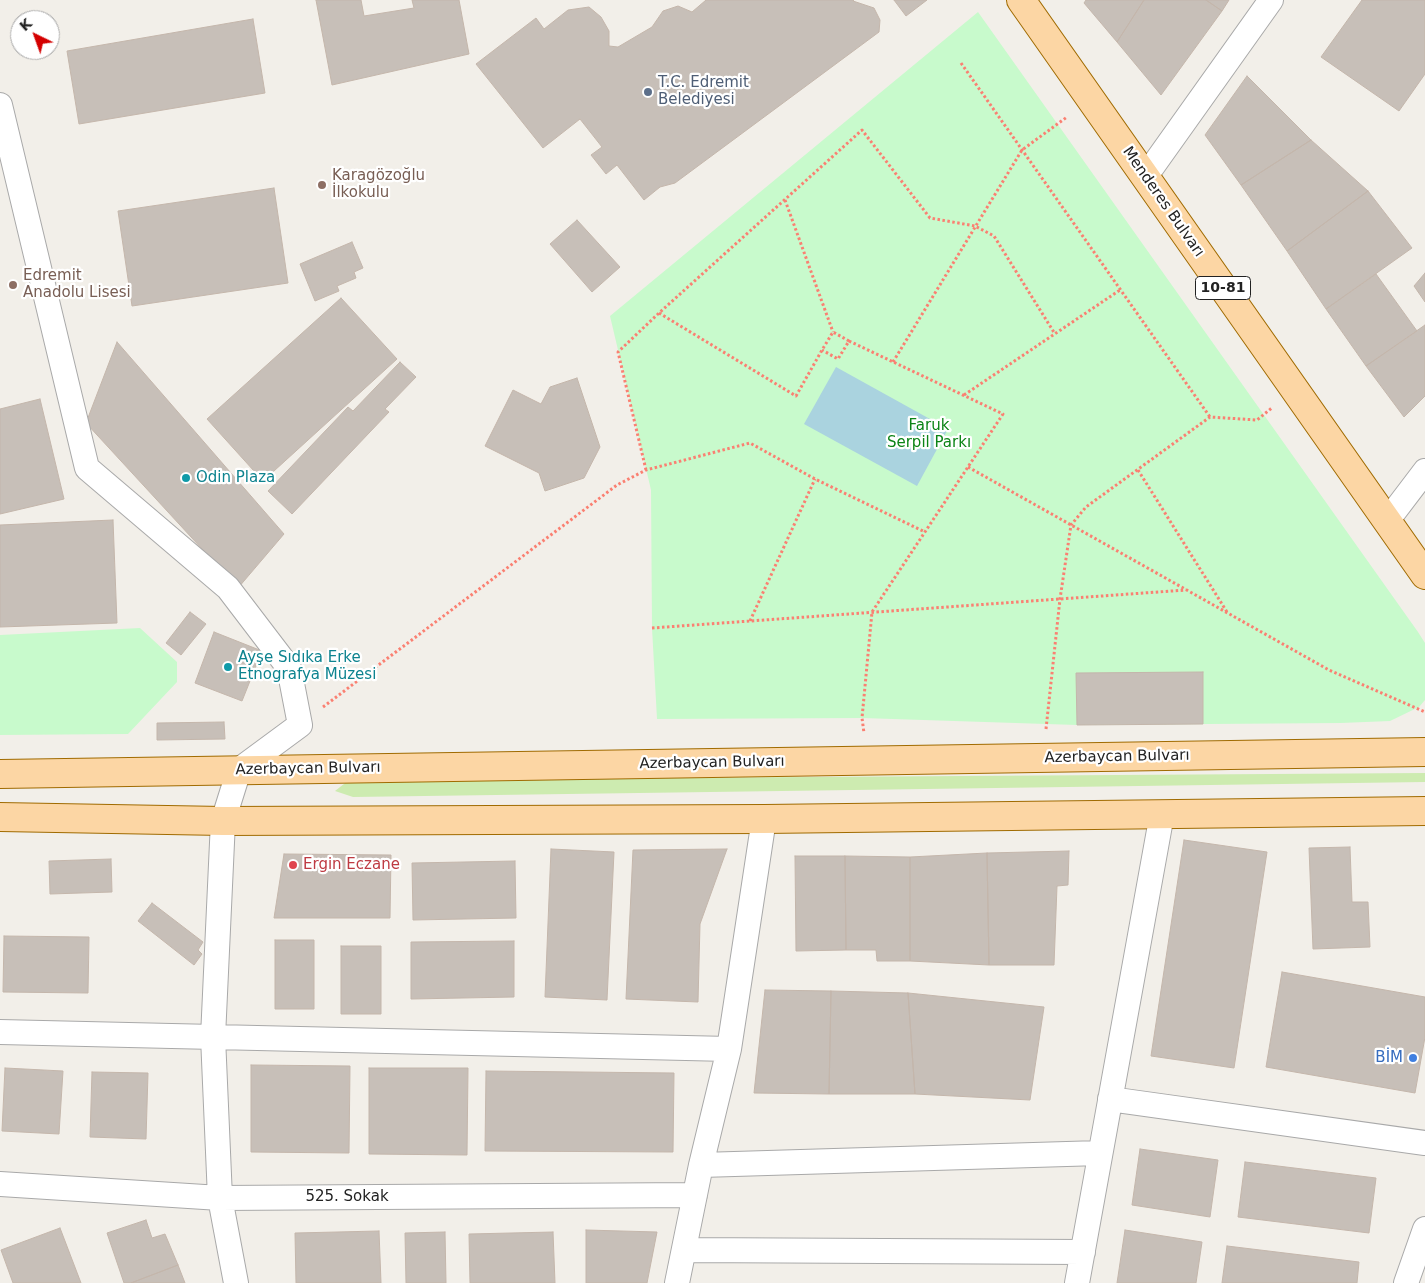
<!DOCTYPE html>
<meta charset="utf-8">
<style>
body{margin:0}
#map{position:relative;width:1425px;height:1283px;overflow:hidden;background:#f2efe9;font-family:"DejaVu Sans",sans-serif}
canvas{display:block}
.north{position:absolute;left:10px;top:10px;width:50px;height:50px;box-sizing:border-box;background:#fff;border:1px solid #a7a7a7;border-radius:50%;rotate:318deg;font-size:14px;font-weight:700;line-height:20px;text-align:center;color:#222}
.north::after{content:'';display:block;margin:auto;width:18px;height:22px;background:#d40000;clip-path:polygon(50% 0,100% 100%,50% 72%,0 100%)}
</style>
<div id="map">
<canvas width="1425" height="1283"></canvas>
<div class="north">K</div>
</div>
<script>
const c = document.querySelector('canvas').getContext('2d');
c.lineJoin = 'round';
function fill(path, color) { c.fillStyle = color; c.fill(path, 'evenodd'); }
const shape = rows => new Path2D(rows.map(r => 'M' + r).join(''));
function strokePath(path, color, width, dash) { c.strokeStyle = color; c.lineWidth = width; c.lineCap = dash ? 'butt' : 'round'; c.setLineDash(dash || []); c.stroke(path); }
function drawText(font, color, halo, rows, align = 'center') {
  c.font = font + ' "DejaVu Sans",sans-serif'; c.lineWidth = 4.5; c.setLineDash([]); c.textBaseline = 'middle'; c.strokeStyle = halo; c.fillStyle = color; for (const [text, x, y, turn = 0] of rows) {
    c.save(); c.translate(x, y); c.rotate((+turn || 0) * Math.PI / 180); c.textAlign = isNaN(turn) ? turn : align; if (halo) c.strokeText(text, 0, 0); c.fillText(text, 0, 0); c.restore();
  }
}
const grass = shape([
 [1425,773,1425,782,353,797,335,791,349,780]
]);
const park = shape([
 [978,12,1418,632,1425,643,1425,700,1419,707,1390,721,1341,723,1077,725,862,718,657,719,652,628,651,490,610,316],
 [140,628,177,662,177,682,128,734,0,735,0,635]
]);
const water = shape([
 [836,367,948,429,917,486,804,424]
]);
const building = shape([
 [316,0,361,0,364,16,414,8,412,0,459,0,469,54,332,85,316,0],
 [706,0,854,0,853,1,874,8,880,20,879,32,675,183,660,187,644,200,617,165,606,174,591,155,602,147,580,119,543,148,476,64,536,18,544,29,568,10,589,7,601,17,609,31,609,46,618,47,652,27,663,11,678,6,692,12,706,0],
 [894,0,927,0,906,16,894,0],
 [1086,0,1144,0,1117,42,1084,3,1086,0],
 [1144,0,1206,0,1222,11,1161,95,1117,42,1144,0],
 [1206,0,1229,0,1222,11,1206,0],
 [1362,0,1425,0,1425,74,1399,111,1321,57,1362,0],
 [253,19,265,93,79,124,67,51,253,19],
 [1247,76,1311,140,1241,185,1205,135,1247,76],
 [1311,140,1368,191,1287,251,1241,185,1311,140],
 [274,188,288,283,132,306,118,211,274,188],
 [1368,191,1412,248,1326,309,1287,251,1368,191],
 [577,220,620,267,592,292,550,244,577,220],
 [352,242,363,268,354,272,356,278,337,286,339,291,315,301,300,264,352,242],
 [1425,273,1425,302,1414,286,1425,273],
 [1376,274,1417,331,1366,366,1326,309,1376,274],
 [341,298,397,359,263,481,207,419,341,298],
 [1425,325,1425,396,1404,417,1366,366,1425,325],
 [117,342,284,534,238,588,86,423,117,342],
 [400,362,416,377,385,409,389,412,292,514,268,491,348,407,353,411,400,362],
 [577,378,600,447,584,478,545,491,539,473,485,446,513,390,541,404,550,387,577,378],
 [40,399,64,499,0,514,0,409,40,399],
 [113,520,117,623,0,627,0,525,113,520],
 [190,612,206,624,181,655,166,643,190,612],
 [214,632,262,651,242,701,195,683,214,632],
 [1203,672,1203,724,1077,725,1076,673,1203,672],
 [224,722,225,739,157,740,157,723,224,722],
 [1184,840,1267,852,1234,1068,1151,1056,1184,840],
 [1350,847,1352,902,1368,902,1370,947,1313,949,1309,848,1350,847],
 [551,849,614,852,607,1000,545,997,551,849],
 [727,849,700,924,698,1002,626,999,633,850,727,849],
 [1069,851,1068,885,1057,886,1054,965,989,965,987,853,1069,851],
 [987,853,989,965,910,961,910,857,987,853],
 [284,854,391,855,390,918,274,918,284,854],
 [795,856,845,856,846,950,796,951,795,856],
 [845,856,910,857,910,961,877,961,876,950,846,950,845,856],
 [111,859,112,892,50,894,49,861,111,859],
 [515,861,516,918,413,920,412,863,515,861],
 [152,903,203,942,198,950,202,954,194,965,138,921,152,903],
 [4,936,89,937,88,993,3,992,4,936],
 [275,940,314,940,314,1009,275,1009,275,940],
 [514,941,514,997,411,999,411,942,514,941],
 [341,946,381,946,381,1014,341,1014,341,946],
 [1282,972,1425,997,1425,1037,1415,1093,1266,1067,1282,972],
 [765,990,831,991,829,1094,754,1093,765,990],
 [831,991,908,993,915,1094,829,1094,831,991],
 [908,993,1044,1007,1030,1100,915,1094,908,993],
 [251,1065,350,1066,349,1153,251,1152,251,1065],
 [5,1068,63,1071,59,1134,2,1131,5,1068],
 [369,1068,468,1068,467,1155,369,1154,369,1068],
 [486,1071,674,1073,673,1152,485,1151,486,1071],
 [92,1072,148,1073,146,1139,90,1137,92,1072],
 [1140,1149,1218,1160,1210,1217,1132,1205,1140,1149],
 [1245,1162,1376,1178,1369,1233,1238,1217,1245,1162],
 [146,1220,152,1238,165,1234,178,1265,131,1283,124,1283,107,1233,146,1220],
 [60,1228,81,1283,13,1283,1,1250,60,1228],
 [586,1230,657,1232,647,1283,586,1283,586,1230],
 [1125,1230,1202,1242,1196,1283,1117,1283,1125,1230],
 [379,1231,381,1283,296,1283,295,1233,379,1231],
 [445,1232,446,1283,406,1283,405,1233,445,1232],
 [553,1232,555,1283,470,1283,469,1234,553,1232],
 [1227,1246,1359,1262,1357,1283,1222,1283,1227,1246],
 [178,1265,185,1283,131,1283,178,1265]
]);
const path = shape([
 [961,63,1210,417],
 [785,200,833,332],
 [659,313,796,396,822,350,833,332,849,341,838,359,822,350],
 [849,341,1003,414,872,612,862,718,864,733],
 [893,362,1022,150,1067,117],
 [964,395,1120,290],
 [968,467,1329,670,1425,712],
 [646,470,618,352,659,313,862,130,930,218,975,226,994,236,1055,334],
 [1138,470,1227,612],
 [750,621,815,479],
 [652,628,1186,590],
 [323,707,617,485,646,470,750,443,815,479,925,532],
 [1046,729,1060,599,1071,525,1086,507,1210,417,1257,420,1273,407]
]);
const street = shape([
 [0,105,87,468,228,588,289,668,300,725,239,770,223,821,213,1037,220,1198,236,1283],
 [1145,177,1271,0],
 [1387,521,1425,471],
 [0,1032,729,1049],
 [1110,1099,1425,1143],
 [701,1165,1100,1153],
 [0,1184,220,1198,695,1195],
 [684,1250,1083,1252],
 [677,1283,701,1165,729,1049,764,819],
 [1077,1283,1162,814],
 [1406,1283,1425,1229]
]);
const primary = shape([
 [1021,0,1425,575],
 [0,774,1425,752],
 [0,817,223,821,764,819,1425,811]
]);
const markers = [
 [648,92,5,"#5c6f8a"],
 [322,185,5,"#8d6e63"],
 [13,285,5,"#8d6e63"],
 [186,478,5,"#0f9aa8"],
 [228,667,5,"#0f9aa8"],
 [293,865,5,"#e0444e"],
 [1413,1058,5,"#3f7fe0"]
];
const shields = [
 [1223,288,55]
];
const shieldNames = [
 ["10-81",1223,288]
];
const serviceNames = [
 ["T.C. Edremit",658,83],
 ["Belediyesi",658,100]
];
const educationNames = [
 ["Karagözoğlu",332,176],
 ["İlkokulu",332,193],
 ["Edremit",23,276],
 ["Anadolu Lisesi",23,293]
];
const streetNames = [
 ["Menderes Bulvarı",1163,202,55],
 ["Azerbaycan Bulvarı",1117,757,-1],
 ["Azerbaycan Bulvarı",712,763,-1],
 ["Azerbaycan Bulvarı",308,769,-1],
 ["525. Sokak",347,1197]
];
const parkNames = [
 ["Faruk",929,426],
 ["Serpil Parkı",929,443]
];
const cultureNames = [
 ["Odin Plaza",196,478],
 ["Ayşe Sıdıka Erke",238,658],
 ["Etnografya Müzesi",238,675]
];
const healthNames = [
 ["Ergin Eczane",303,865]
];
const shopNames = [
 ["BİM",1403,1058]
];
fill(grass, '#cdebb0');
fill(park, '#c8facc');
fill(water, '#aad3df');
fill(building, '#c7bfb8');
strokePath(building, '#c4b6ab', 1);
strokePath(street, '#a9a9a9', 26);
strokePath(primary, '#a06b00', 30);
strokePath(path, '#fa8072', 3, [2.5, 2.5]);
strokePath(street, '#fff', 24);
strokePath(primary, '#fcd6a4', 28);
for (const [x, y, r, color] of markers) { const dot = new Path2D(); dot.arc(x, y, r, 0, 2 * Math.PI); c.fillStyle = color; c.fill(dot); strokePath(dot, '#fff', 2); }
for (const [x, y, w] of shields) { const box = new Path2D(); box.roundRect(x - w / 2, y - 11.5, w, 23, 4); c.fillStyle = '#fff'; c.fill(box); strokePath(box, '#222', 1); }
drawText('bold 14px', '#222', null, shieldNames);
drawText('15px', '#4e5e75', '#fff', serviceNames, 'left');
drawText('15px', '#785e54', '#fff', educationNames, 'left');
drawText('15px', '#222', '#fff', streetNames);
drawText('15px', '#0c8416', '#fff', parkNames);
drawText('15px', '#0d838f', '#fff', cultureNames, 'left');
drawText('15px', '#be3a42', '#fff', healthNames, 'left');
drawText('15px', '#366cbe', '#fff', shopNames, 'right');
</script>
